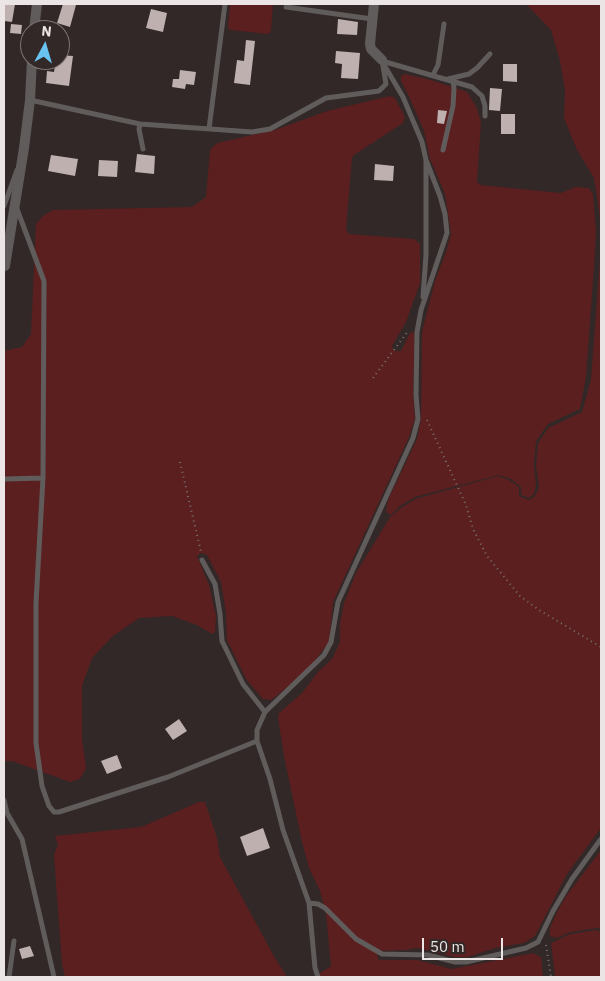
<!DOCTYPE html>
<style>
body{margin:0}
#map{position:relative;width:605px;height:981px;overflow:hidden;background:#312827;font-family:"IBM Plex Sans",sans-serif}
canvas{display:block}
.frame{position:absolute;inset:0;border:5px solid #ece5e5;pointer-events:none}
.north{position:absolute;left:20px;top:20px;width:50px;height:50px;box-sizing:border-box;background:#312827;border:1px solid #7c7473;border-radius:50%;rotate:6deg;font-size:14px;font-weight:700;line-height:20px;text-align:center;color:#ece5e5}
.north::after{content:'';display:block;margin:auto;width:18px;height:22px;background:#69c3f1;clip-path:polygon(50% 0,100% 100%,50% 72%,0 100%)}
.scale{position:absolute;left:422px;top:938px;width:81px;height:22px;box-sizing:border-box;border:2px solid #ece5e5;border-top:0;padding-left:6px;font-size:15px;line-height:18px;white-space:nowrap;color:#ece5e5;-webkit-text-stroke:4px #312827;paint-order:stroke}
</style>
<div id="map">
<canvas width="605" height="981"></canvas>
<div class="frame"></div>
<div class="north">N</div>
<div class="scale">50 m</div>
</div>
<script>
const c = document.querySelector('canvas').getContext('2d');
c.lineJoin = 'round';
function fill(path, color) { c.fillStyle = color; c.fill(path, 'evenodd'); }
const shape = rows => new Path2D(rows.map(r => 'M' + r).join(''));
function strokePath(path, color, width, dash) { c.strokeStyle = color; c.lineWidth = width; c.lineCap = dash ? 'butt' : 'round'; c.setLineDash(dash || []); c.stroke(path); }
const green = shape([
 [230,4,273,4,271,31,268,34,230,30,228,27],
 [526,4,601,4,601,225,594,178,577,150,564,118,565,90,560,61,551,30],
 [405,74,431,80,467,92,477,108,481,123,477,181,480,185,561,193,576,187,589,188,593,194,596,232,594,266,586,377,580,409,548,424,536,441,534,465,536,486,534,494,529,498,521,495,521,487,511,479,499,475,415,497,400,506,391,515,386,512,388,500,417,439,421,419,422,332,435,281,446,252,451,234,445,194,430,159,424,131,407,92,401,81,401,76],
 [390,96,395,98,405,117,403,123,354,155,352,158,346,229,349,234,414,239,420,244,420,283,406,322,392,346,394,351,401,351,410,333,415,332,413,392,415,419,409,437,333,602,329,642,311,666,293,683,271,700,263,699,246,679,227,640,226,613,221,582,207,555,201,553,197,556,209,585,216,616,215,632,212,634,197,625,172,616,139,618,113,636,92,658,82,686,82,739,86,768,80,779,70,782,12,761,4,761,4,351,22,347,31,334,36,224,43,216,53,210,192,207,206,197,210,150,217,143,275,130,327,111],
 [601,246,601,828,567,874,535,936,524,943,495,948,468,957,455,957,417,948,406,950,381,951,377,955,379,960,417,960,452,969,533,953,541,957,543,977,314,977,331,966,326,914,320,891,309,868,302,842,284,756,278,718,279,713,302,693,317,673,332,659,340,642,340,624,344,603,356,573,390,517,401,508,415,499,498,476,509,480,519,487,519,496,529,500,535,496,539,487,536,466,538,443,548,428,582,412,591,380],
 [199,802,205,802,217,838,220,857,275,958,287,977,65,977,62,964,54,855,58,845,55,836,141,827],
 [601,850,601,930,598,928,570,932,557,938,550,936,550,928,557,912,566,896],
 [596,930,601,932,601,977,555,977,551,943,570,934]
]);
const building = shape([
 [4,4,15,4,12,22,4,21],
 [63,4,76,5,70,27,57,23],
 [151,9,167,13,163,32,146,28],
 [338,19,358,22,357,35,337,34],
 [11,24,22,25,21,34,10,33],
 [246,40,255,41,250,85,234,83,237,60,244,61],
 [336,51,360,53,358,79,341,78,342,64,335,63],
 [60,55,73,56,69,86,46,83,47,71,54,72,56,60,60,60],
 [503,64,517,64,517,82,503,81],
 [180,70,196,72,194,85,186,84,185,89,172,87,173,79,179,79],
 [490,88,502,89,500,111,489,110],
 [438,110,447,111,444,124,437,123],
 [501,114,515,114,515,134,501,134],
 [137,154,155,156,154,174,135,172],
 [51,155,78,159,75,176,48,171],
 [99,160,118,161,117,177,98,176],
 [375,164,394,166,393,181,374,180],
 [179,719,187,731,173,740,165,729],
 [117,755,122,768,107,774,101,761],
 [263,828,270,848,247,856,240,837],
 [30,946,34,956,22,959,19,949]
]);
const path = shape([
 [373,378,409,330],
 [427,420,466,505,473,529,487,556,520,596,539,610,601,647],
 [180,462,201,552],
 [546,945,551,977]
]);
const service = shape([
 [286,7,372,19],
 [382,61,472,87,482,96,485,106,485,116],
 [383,63,403,97,422,142,426,160,426,255,423,297],
 [433,75,438,65,444,24],
 [448,79,469,74,477,68,490,54],
 [30,100,140,124,252,132,270,129,326,98,379,91,386,84,382,60],
 [140,124,139,129,143,149],
 [209,129,225,4],
 [443,150,453,106,454,88,453,81],
 [426,160,440,196,445,214,447,233,421,310,417,332,416,395,418,419,413,438,338,602,331,642,324,655,265,712,257,730,257,741,270,779,283,830,309,903,318,904,325,908,356,939,382,954,428,955,455,962,466,962,526,948,538,942,553,911,572,879,601,839],
 [4,206,17,170],
 [17,209,44,281,43,478,36,603,36,743,42,786,49,806,54,812,59,812,168,777,257,741],
 [4,479,43,478],
 [202,560,215,584,220,614,222,641,243,684,265,712],
 [4,800,7,813,22,839,54,977],
 [309,903,315,968,318,977],
 [9,977,14,941]
]);
const minor = shape([
 [374,4,370,44,371,49,382,60],
 [34,30,37,4],
 [5,266,24,148,30,100,32,60]
]);
fill(green, '#5b1f20');
fill(building, '#bdb0af');
strokePath(path, '#7a7271', 2, [1, 4]);
strokePath(service, '#615c5c', 5);
strokePath(minor, '#615c5c', 10);
</script>
